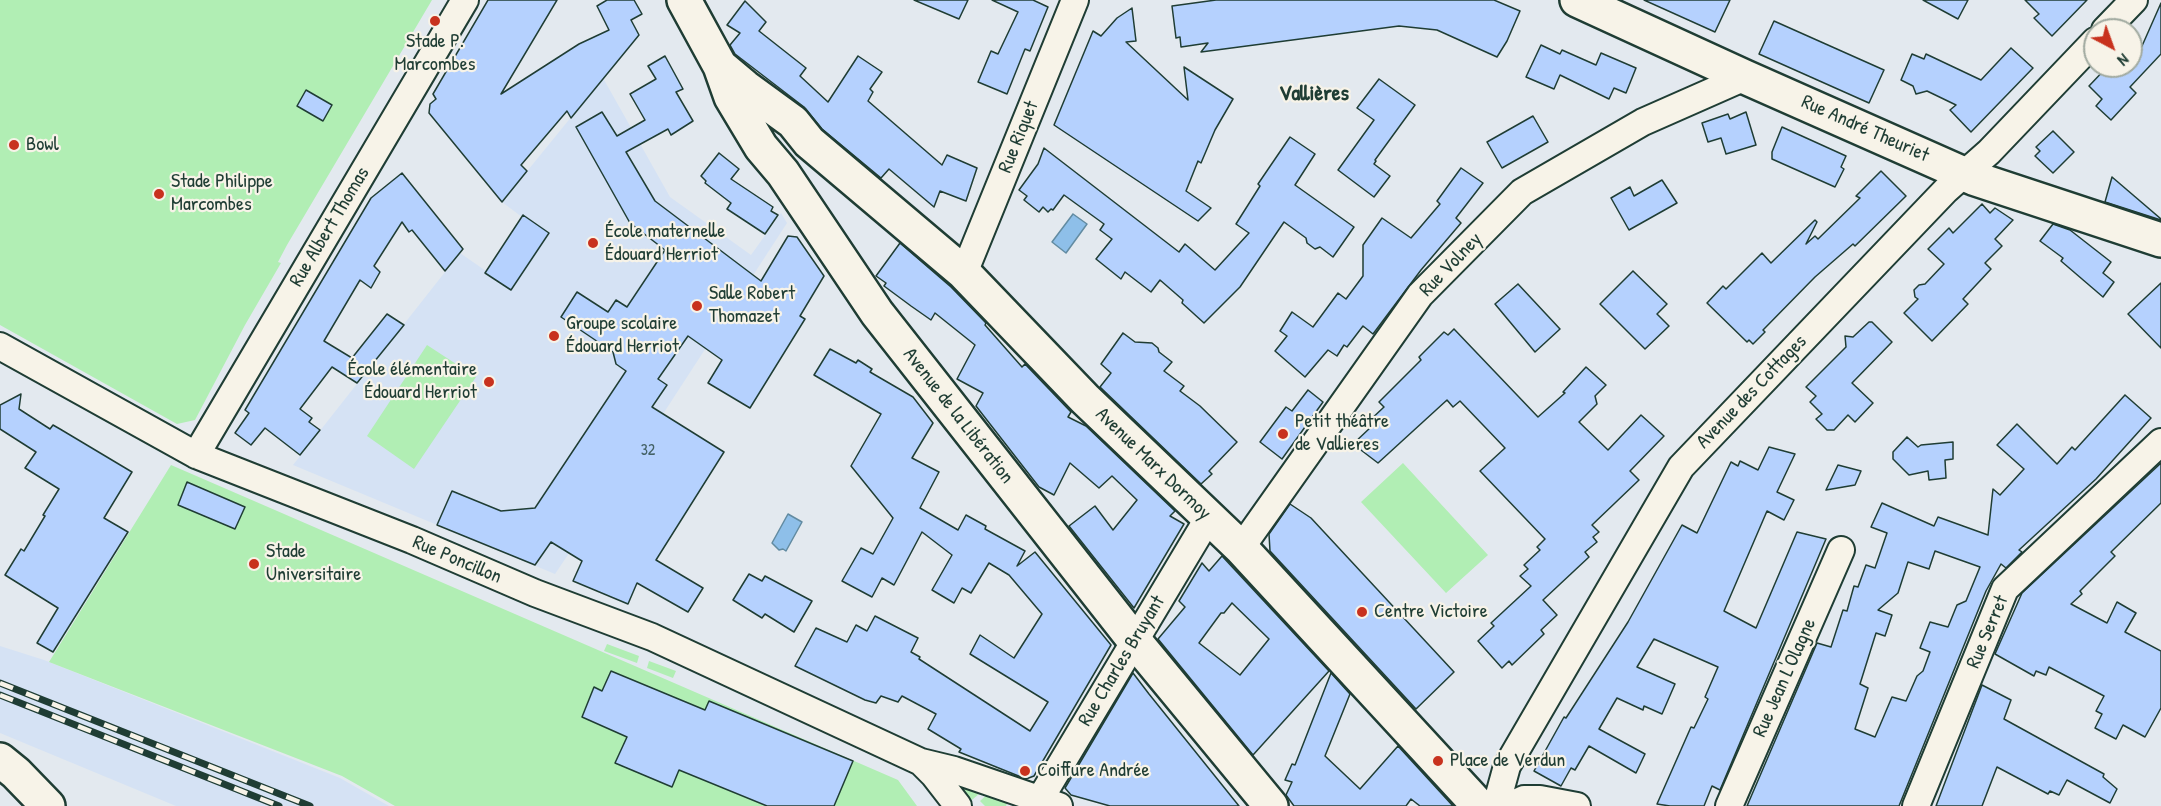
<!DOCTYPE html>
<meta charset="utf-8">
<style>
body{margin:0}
#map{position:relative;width:2161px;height:806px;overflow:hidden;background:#e3e9ef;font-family:"Patrick Hand",sans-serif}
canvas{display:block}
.north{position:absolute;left:2083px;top:18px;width:60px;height:60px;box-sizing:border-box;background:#f7f3e8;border:2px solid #a1aaa0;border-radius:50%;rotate:139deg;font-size:16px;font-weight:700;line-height:24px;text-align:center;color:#1f3d34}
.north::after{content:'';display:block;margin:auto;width:21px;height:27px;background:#c8321e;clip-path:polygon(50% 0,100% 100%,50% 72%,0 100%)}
</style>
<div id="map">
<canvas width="2161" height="806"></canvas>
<div class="north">N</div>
</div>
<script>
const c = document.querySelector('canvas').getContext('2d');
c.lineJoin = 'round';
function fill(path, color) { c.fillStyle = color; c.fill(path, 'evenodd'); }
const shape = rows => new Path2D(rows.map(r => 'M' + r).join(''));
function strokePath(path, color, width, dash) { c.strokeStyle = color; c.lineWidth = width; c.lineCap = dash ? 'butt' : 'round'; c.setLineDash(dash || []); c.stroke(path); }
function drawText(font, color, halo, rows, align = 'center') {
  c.font = font + ' "Patrick Hand",sans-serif'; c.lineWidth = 4.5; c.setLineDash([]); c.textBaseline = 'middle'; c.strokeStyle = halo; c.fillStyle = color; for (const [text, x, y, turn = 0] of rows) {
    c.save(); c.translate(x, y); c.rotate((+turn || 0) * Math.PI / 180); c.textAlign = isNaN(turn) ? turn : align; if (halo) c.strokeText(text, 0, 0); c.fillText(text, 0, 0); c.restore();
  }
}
const built = shape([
 [603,78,670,197,751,255,781,213,787,223,663,414,555,574,293,465,460,253,486,271,522,217,502,202],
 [0,646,44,660,340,778,389,806,176,806,0,733]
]);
const green = shape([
 [0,0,432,0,287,245,278,262,281,263,245,325,195,420,177,424,0,325],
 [427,345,476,377,414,469,367,436],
 [1403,463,1488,555,1446,593,1361,502],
 [171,465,898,780,917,806,395,806,342,776,49,662],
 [607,644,639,656,637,663,604,651],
 [649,661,676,671,673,678,647,668],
 [954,777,985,789,967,804],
 [991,791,1009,799,1006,806,985,806,980,801]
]);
const water = shape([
 [1073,214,1087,224,1066,253,1052,242,1073,214],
 [788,514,802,522,786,551,783,549,779,550,772,543,788,514]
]);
const building = shape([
 [488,0,557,0,501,94,579,44,609,30,597,6,607,0,634,0,642,14,631,20,639,35,571,118,567,111,521,165,527,171,502,202,429,113,430,104,436,99,433,94,488,0],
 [914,0,968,0,959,19,914,0],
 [992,0,1033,0,1048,7,1030,51,1025,49,1007,94,978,82,991,51,998,54,1018,12,992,0],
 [1216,0,1494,0,1520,11,1507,41,1497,57,1437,30,1399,26,1201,52,1208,43,1181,47,1180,37,1176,38,1172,6,1216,0],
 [1644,0,1730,0,1715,32,1644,0],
 [1923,0,1968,0,1958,19,1923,0],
 [2025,0,2087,0,2052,36,2034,18,2039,14,2025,0],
 [745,1,766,22,759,31,806,68,800,76,828,102,858,56,882,72,870,89,873,92,868,101,942,165,947,155,977,168,966,201,940,191,934,207,889,169,881,178,822,129,804,107,735,54,730,45,740,33,727,25,745,1],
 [2161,3,2161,54,2130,87,2136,93,2111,120,2096,106,2102,99,2089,86,2108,66,2131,66,2131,35,2142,46,2161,3],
 [1132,8,1136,41,1126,42,1188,100,1184,67,1233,99,1215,130,1201,163,1198,161,1186,191,1211,208,1198,221,1054,125,1093,31,1101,36,1117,18,1132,8],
 [1774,21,1884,70,1869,103,1759,54,1774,21],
 [1541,45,1560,54,1562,50,1596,65,1601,53,1636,68,1626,93,1614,88,1609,99,1560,75,1554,89,1526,77,1541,45],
 [2011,48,2033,68,1971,132,1950,110,1956,105,1927,91,1916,94,1913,86,1901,80,1912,54,1924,59,1926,54,1981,80,2011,48],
 [665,56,683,89,676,92,693,121,671,135,668,129,626,152,655,201,761,281,788,236,797,237,824,276,800,316,805,319,750,408,708,383,722,360,688,336,658,379,667,385,652,407,724,452,656,560,703,588,688,612,637,583,628,604,573,581,582,561,551,542,535,565,437,525,452,491,501,511,535,508,626,371,616,364,613,352,561,317,577,292,608,312,616,300,627,307,665,250,630,223,576,127,602,112,617,136,645,120,630,94,656,79,648,66,665,56],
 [1379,79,1415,105,1375,160,1376,161,1374,164,1390,176,1374,197,1338,170,1374,120,1357,108,1379,79],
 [306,90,332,105,323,121,297,106,306,90],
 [1746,112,1756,145,1726,154,1721,138,1708,142,1702,123,1728,114,1730,119,1746,112],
 [1533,116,1548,142,1502,168,1487,142,1533,116],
 [1782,127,1846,156,1841,167,1844,169,1835,187,1772,159,1772,152,1782,127],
 [2053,131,2074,152,2053,173,2035,156,2040,151,2036,147,2053,131],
 [1290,137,1315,154,1295,185,1354,227,1333,257,1320,247,1315,249,1307,243,1306,238,1284,222,1240,287,1204,323,1182,303,1183,300,1160,280,1151,292,1125,272,1121,279,1096,259,1112,239,1100,230,1104,224,1064,195,1053,210,1051,209,1048,212,1043,207,1039,212,1024,200,1027,196,1019,190,1038,164,1044,148,1179,252,1185,244,1215,270,1249,233,1236,224,1260,186,1258,184,1290,137],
 [719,153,739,169,731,179,773,207,771,211,778,215,765,234,727,209,731,203,705,183,706,181,701,176,719,153],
 [1461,168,1483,183,1456,218,1461,223,1421,270,1373,334,1363,326,1347,347,1344,345,1337,356,1328,350,1305,377,1275,351,1287,336,1280,331,1292,312,1313,327,1338,293,1346,299,1363,276,1363,245,1382,218,1411,238,1440,204,1437,201,1461,168],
 [1881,171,1906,196,1855,246,1853,244,1815,277,1763,330,1765,332,1753,344,1749,340,1747,342,1707,303,1723,286,1726,289,1762,253,1771,263,1815,220,1817,222,1806,244,1815,236,1818,239,1860,198,1856,196,1881,171],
 [402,173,463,249,445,271,412,230,409,232,402,222,374,266,380,272,371,288,360,280,324,341,352,358,387,314,404,325,357,383,332,367,300,409,312,418,309,422,320,430,300,455,265,428,251,445,235,433,249,413,245,410,371,198,402,173],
 [2112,177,2161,219,2161,220,2105,202,2112,177],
 [1662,180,1677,203,1629,230,1611,198,1630,187,1634,196,1662,180],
 [1982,204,1990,213,1995,208,2013,220,1995,239,2002,246,1985,263,1991,269,1963,299,1968,304,1932,341,1904,313,1918,299,1915,297,1914,290,1919,285,1925,284,1944,264,1928,249,1949,228,1953,233,1982,204],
 [523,215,549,233,511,290,485,273,523,215],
 [2053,224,2070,230,2111,262,2103,273,2114,282,2103,297,2061,261,2063,258,2040,241,2053,224],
 [900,243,951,287,986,323,985,325,1022,367,1025,364,1071,412,1068,417,1086,426,1175,511,1170,516,1184,524,1134,608,1069,526,1095,506,1113,530,1137,500,1112,476,1099,488,1070,463,1054,495,1039,487,976,406,983,393,957,379,975,345,935,313,931,320,911,306,884,286,886,283,876,276,900,243],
 [1633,271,1667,304,1657,314,1669,326,1645,349,1600,304,1633,271],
 [2161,283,2161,348,2128,314,2161,283],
 [1518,284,1560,329,1535,352,1495,304,1518,284],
 [1869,322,1872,322,1892,342,1852,383,1873,403,1855,422,1848,415,1834,430,1827,430,1816,419,1822,414,1810,402,1816,396,1806,387,1846,347,1845,336,1853,337,1869,322],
 [1454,329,1538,417,1565,393,1563,392,1586,367,1606,385,1595,396,1597,404,1579,422,1608,450,1641,415,1664,436,1630,471,1639,480,1592,525,1599,532,1593,537,1597,542,1585,552,1589,557,1543,600,1557,615,1541,630,1544,634,1512,665,1509,661,1502,668,1478,641,1494,626,1491,623,1531,586,1520,576,1528,569,1524,565,1540,550,1537,547,1545,539,1480,471,1505,448,1460,401,1453,407,1447,400,1378,463,1353,444,1371,427,1367,423,1384,407,1379,402,1421,360,1419,357,1444,332,1448,335,1454,329],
 [1123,333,1135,342,1152,343,1158,348,1159,352,1172,362,1164,371,1184,386,1180,391,1200,406,1237,442,1209,471,1212,474,1201,484,1100,387,1111,373,1101,364,1123,333],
 [830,349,856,363,858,360,872,369,870,372,913,397,933,423,912,458,939,472,920,508,958,530,966,515,986,526,985,529,1025,551,1017,566,1035,552,1111,645,1034,776,1026,779,959,752,961,749,928,729,936,714,902,696,898,702,881,696,876,703,865,700,795,666,816,628,847,642,856,625,867,631,875,616,918,638,911,652,920,657,919,659,1030,731,1048,702,970,654,980,635,1014,658,1042,614,1009,575,989,563,971,593,962,588,954,603,932,590,952,555,922,532,894,585,882,578,872,597,842,581,861,548,873,554,893,518,851,466,881,414,814,375,830,349],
 [1308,390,1323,402,1282,459,1260,442,1286,407,1292,411,1308,390],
 [21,394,19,409,50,429,53,425,60,429,132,472,104,518,128,532,53,652,37,643,58,608,5,575,21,549,24,551,45,516,43,515,59,489,25,468,36,452,0,429,0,405,21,394],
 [2125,395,2151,418,2096,479,2019,550,2022,552,2006,568,2001,564,1986,591,1899,806,1747,806,1817,643,1831,647,1843,610,1847,611,1854,586,1858,587,1866,565,1875,568,1887,533,1871,527,1882,503,1934,526,1938,517,1988,535,1993,489,2000,495,2024,469,1997,445,2017,424,2057,464,2072,447,2075,450,2125,395],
 [1935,551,1980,567,1966,601,1957,605,1948,627,1930,622,1920,648,1930,652,1923,671,1917,676,1906,701,1892,697,1875,737,1855,729,1868,688,1860,684,1876,633,1885,636,1892,615,1878,610,1898,593,1908,562,1929,569,1935,551],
 [1907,437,1918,447,1921,445,1953,442,1953,459,1945,460,1946,478,1929,480,1928,471,1909,475,1893,459,1893,452,1907,437],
 [1769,447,1795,454,1777,492,1794,500,1784,520,1767,511,1724,611,1756,628,1797,532,1826,539,1720,790,1712,786,1704,806,1670,806,1657,804,1691,727,1694,728,1708,699,1705,697,1718,667,1654,639,1637,667,1675,684,1662,714,1644,706,1643,710,1617,698,1599,729,1645,754,1636,773,1589,746,1575,770,1571,768,1561,786,1534,771,1564,717,1566,718,1628,622,1682,525,1697,533,1731,462,1738,466,1740,461,1758,470,1769,447],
 [2161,463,2161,503,2111,552,2115,556,2080,591,2082,594,2071,604,2107,623,2117,602,2136,613,2125,632,2161,651,2161,708,2145,737,2123,725,2116,739,2095,728,2102,714,2096,711,2104,696,2049,667,2046,675,2036,671,2034,676,1995,654,2022,593,2161,463],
 [1838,465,1861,471,1855,485,1826,490,1838,465],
 [187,482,245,507,235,529,178,505,187,482],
 [1290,504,1311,518,1454,672,1416,709,1270,551,1269,534,1290,504],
 [1222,556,1329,671,1253,755,1158,639,1185,607,1179,601,1202,563,1209,571,1222,556],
 [1232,603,1269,639,1240,675,1199,643,1221,613,1224,613,1232,603],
 [749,574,762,581,765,576,812,601,794,632,765,614,762,618,733,600,749,574],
 [611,671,705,710,709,701,853,761,834,806,767,806,679,770,672,787,615,763,627,737,582,717,594,687,602,691,611,671],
 [1133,673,1149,694,1239,806,1110,806,1071,795,1065,788,1133,673],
 [1331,673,1350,694,1325,756,1360,789,1398,746,1453,806,1420,806,1411,799,1406,806,1294,806,1286,795,1292,782,1285,780,1292,764,1295,765,1331,673],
 [1982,685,2011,700,2004,719,2104,774,2103,777,2117,789,2110,803,2067,780,2059,795,2050,791,2048,794,1997,767,1982,806,1936,806,1982,685]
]);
const street = shape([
 [2105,30,2134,0],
 [964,273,1075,0],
 [0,346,196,455,412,540,535,593,652,637,921,762,954,770,1059,806],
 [196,455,465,0],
 [1241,548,1420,295,1522,192,1643,122,1745,77],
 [921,762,934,775,958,806],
 [1036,806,1209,517],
 [1496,806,1507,766,1681,467,1946,190,1989,152,2095,41],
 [1509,806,1524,799,1540,799,1577,806],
 [1729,806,1841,550],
 [1916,806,2005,589,2161,442]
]);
const secondary = shape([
 [1577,0,1745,77,1973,178,2161,240],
 [0,760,16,773,48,806]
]);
const primary = shape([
 [684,0,720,66,731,97,761,147,783,173,877,313,1134,640,1271,806],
 [720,66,745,87,793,122,809,142,964,273,1085,399,1241,548,1479,806]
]);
const rail = shape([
 [0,683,310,806],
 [0,695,279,806]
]);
const markers = [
 [435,21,6,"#c8321e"],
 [14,145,6,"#c8321e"],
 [159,194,6,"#c8321e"],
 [593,243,6,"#c8321e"],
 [697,306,6,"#c8321e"],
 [554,336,6,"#c8321e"],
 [489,382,6,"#c8321e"],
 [1283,434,6,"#c8321e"],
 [254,564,6,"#c8321e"],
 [1362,612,6,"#c8321e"],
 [1438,761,6,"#c8321e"],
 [1025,771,6,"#c8321e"]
];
const numberNames = [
 ["32",648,451]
];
const poiNames = [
 ["Stade P.",435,42,"center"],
 ["Marcombes",435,65,"center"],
 ["Bowl",26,145],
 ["Stade Philippe",171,182],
 ["Marcombes",171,205],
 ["École maternelle",605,232],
 ["Édouard Herriot",605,255],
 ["Salle Robert",709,294],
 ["Thomazet",709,317],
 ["Groupe scolaire",566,324],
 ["Édouard Herriot",566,347],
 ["École élémentaire",477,370,"right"],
 ["Édouard Herriot",477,393,"right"],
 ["Petit théâtre",1295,422],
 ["de Vallieres",1295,445],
 ["Stade",266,552],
 ["Universitaire",266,575],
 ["Centre Victoire",1374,612],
 ["Place de Verdun",1450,761],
 ["Coiffure Andrée",1037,771]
];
const streetNames = [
 ["Rue André Theuriet",1865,129,24],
 ["Rue Riquet",1019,137,-68],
 ["Rue Albert Thomas",330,227,-59],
 ["Rue Volney",1451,265,-46],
 ["Avenue des Cottages",1752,392,-46],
 ["Avenue de la Libération",958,416,52],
 ["Avenue Marx Dormoy",1153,464,44],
 ["Rue Poncillon",457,560,23],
 ["Rue Serret",1988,632,-67],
 ["Rue Charles Bruyant",1122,661,-59],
 ["Rue Jean L'Olagne",1785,678,-66]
];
const quarterNames = [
 ["Vallières",1314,94]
];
fill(built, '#d5e2f4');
fill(green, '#b1eeb4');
fill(water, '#8ebfe9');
strokePath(water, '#628ba1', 1.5);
fill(building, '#b5d1fe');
strokePath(building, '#1f3d34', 1.5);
strokePath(street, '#1f3d34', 30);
strokePath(secondary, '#1f3d34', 38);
strokePath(primary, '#1f3d34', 38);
strokePath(street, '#f7f3e8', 26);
strokePath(secondary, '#f7f3e8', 33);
strokePath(primary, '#f7f3e8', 33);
strokePath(rail, '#1f3d34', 7);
strokePath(rail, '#f7f3e8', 4.5, [14]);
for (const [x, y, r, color] of markers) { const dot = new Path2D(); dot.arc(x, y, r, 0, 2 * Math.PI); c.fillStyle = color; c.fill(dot); strokePath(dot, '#f7f3e8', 2); }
drawText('16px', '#446266', null, numberNames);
drawText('20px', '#1f3d34', '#f7f3e8', poiNames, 'left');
drawText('20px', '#1f3d34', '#f7f3e8', streetNames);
drawText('bold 22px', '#1f3d34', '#f7f3e8', quarterNames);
</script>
